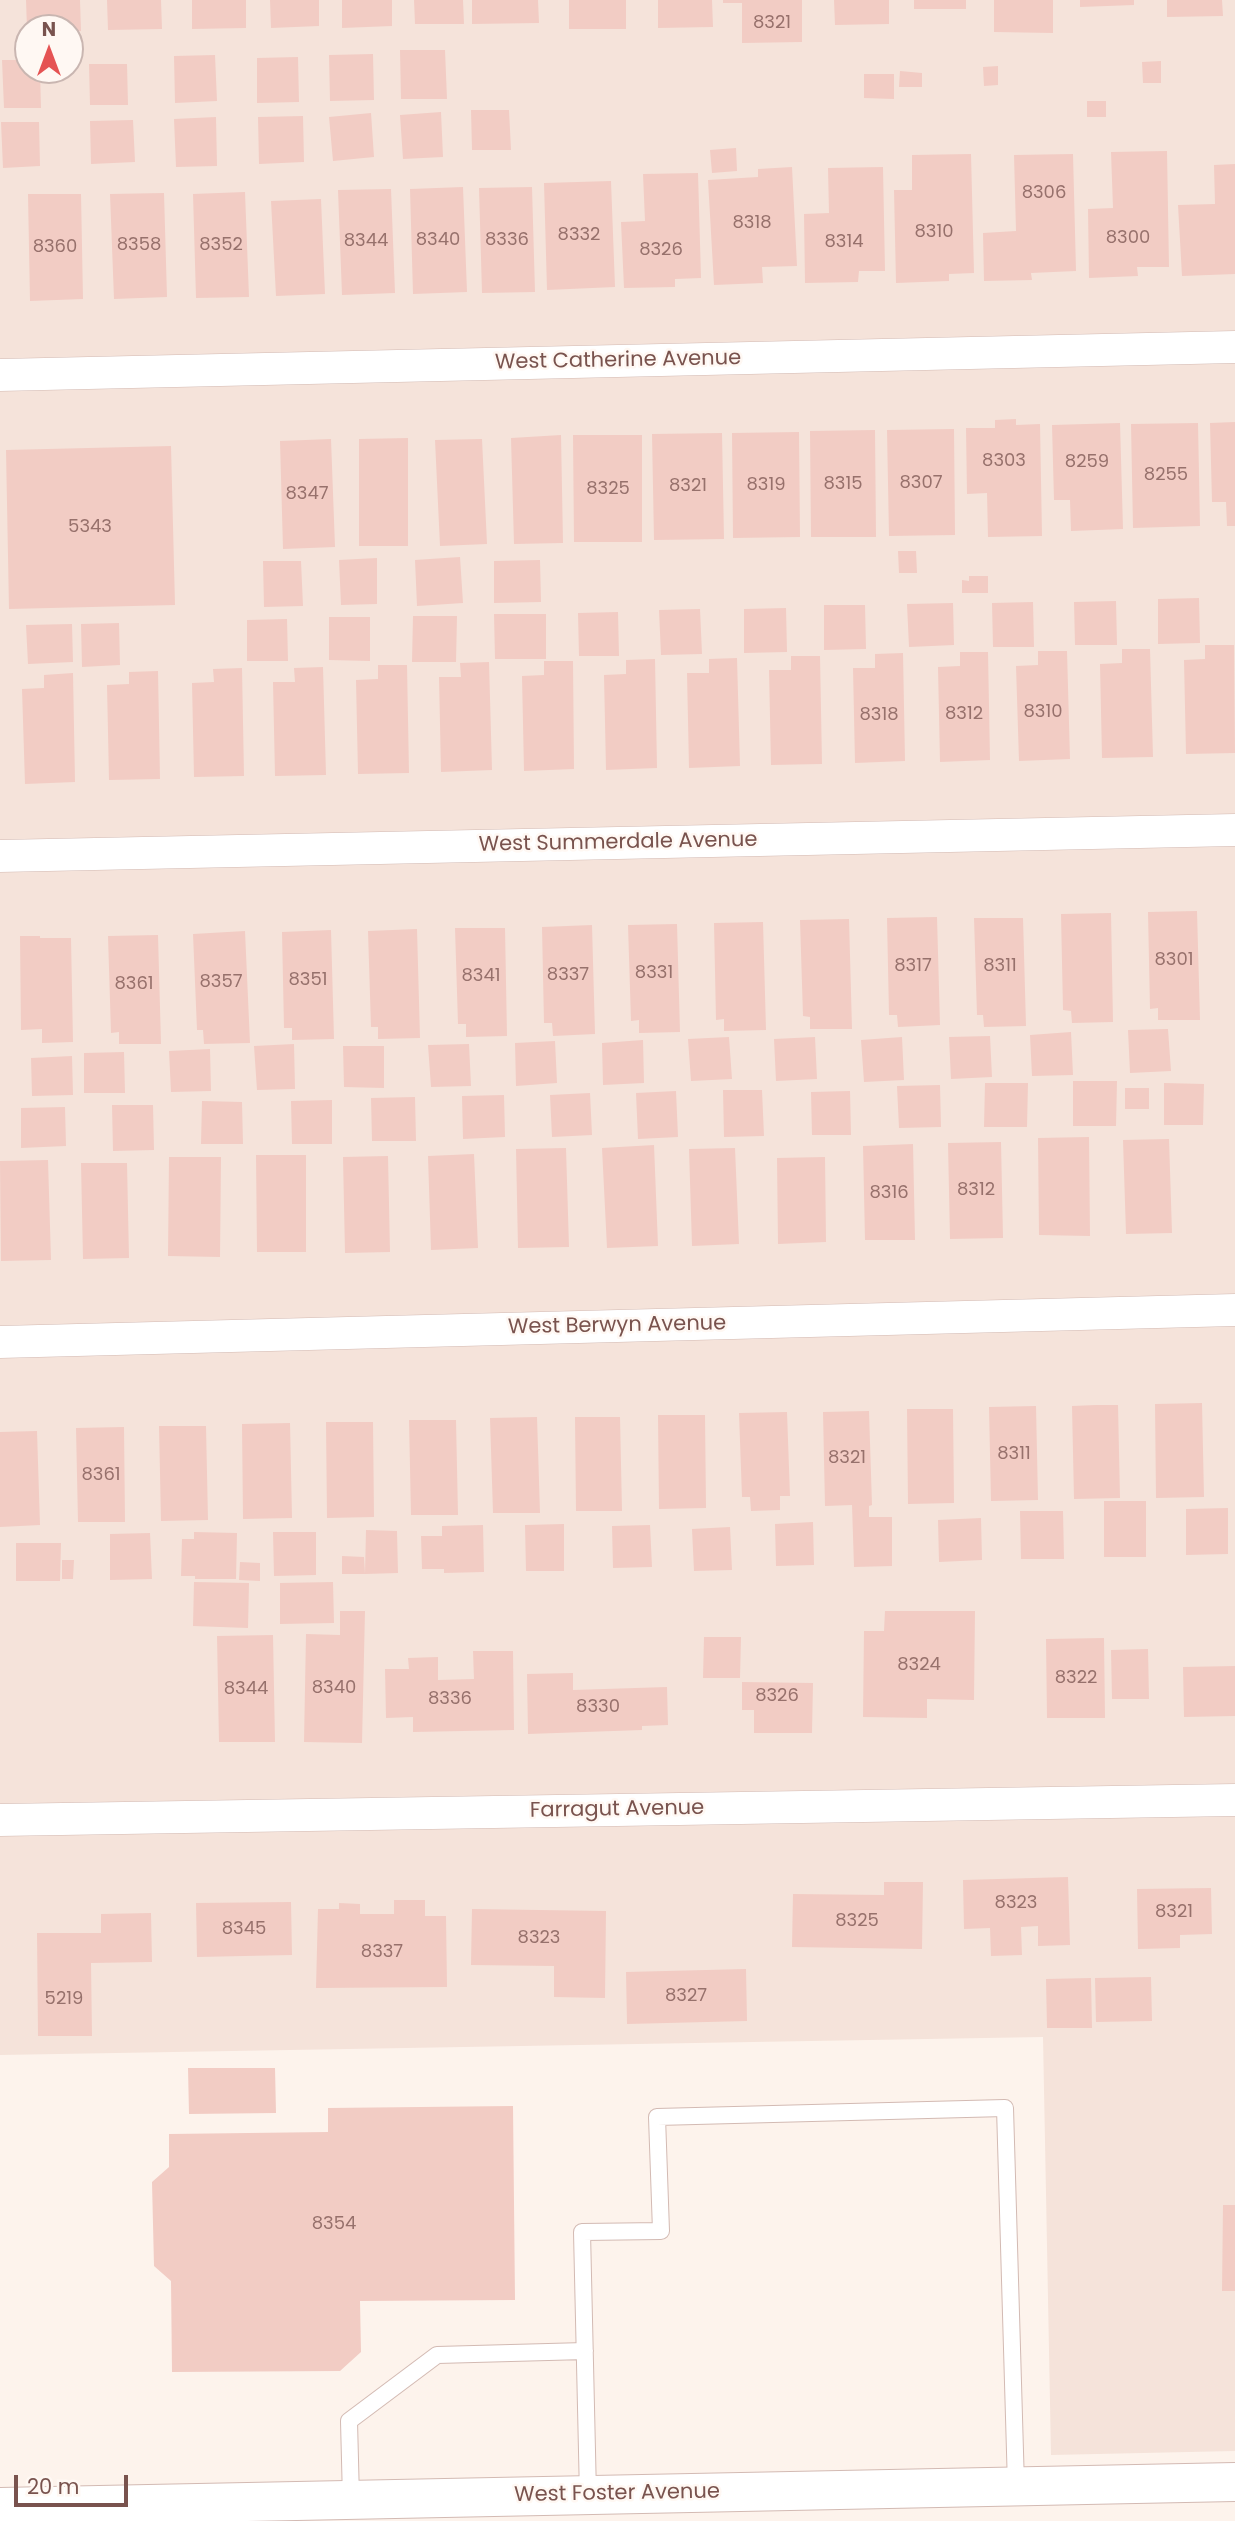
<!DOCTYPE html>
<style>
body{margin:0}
#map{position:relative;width:1235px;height:2521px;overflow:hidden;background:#fdf3ec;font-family:Poppins,sans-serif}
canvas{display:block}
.north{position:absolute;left:14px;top:14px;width:70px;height:70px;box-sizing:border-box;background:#fff8f3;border:2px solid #c9b6b1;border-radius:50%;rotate:0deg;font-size:19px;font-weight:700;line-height:28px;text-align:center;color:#79534e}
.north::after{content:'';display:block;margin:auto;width:24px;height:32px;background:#e55353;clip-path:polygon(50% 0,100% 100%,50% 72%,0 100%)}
.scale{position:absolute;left:14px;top:2475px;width:114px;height:32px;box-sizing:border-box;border:4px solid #79534e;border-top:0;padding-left:9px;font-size:21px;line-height:24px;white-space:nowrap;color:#79534e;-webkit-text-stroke:5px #fff8f3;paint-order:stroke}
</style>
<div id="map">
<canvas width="1235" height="2521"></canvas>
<div class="north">N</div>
<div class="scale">20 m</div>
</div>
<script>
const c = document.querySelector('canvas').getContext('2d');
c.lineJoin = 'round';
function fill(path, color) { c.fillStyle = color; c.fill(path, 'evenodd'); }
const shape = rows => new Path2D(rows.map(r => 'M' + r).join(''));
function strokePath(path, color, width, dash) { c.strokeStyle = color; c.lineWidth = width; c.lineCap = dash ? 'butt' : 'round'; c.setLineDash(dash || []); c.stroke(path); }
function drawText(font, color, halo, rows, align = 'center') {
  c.font = font + ' Poppins,sans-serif'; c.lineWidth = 5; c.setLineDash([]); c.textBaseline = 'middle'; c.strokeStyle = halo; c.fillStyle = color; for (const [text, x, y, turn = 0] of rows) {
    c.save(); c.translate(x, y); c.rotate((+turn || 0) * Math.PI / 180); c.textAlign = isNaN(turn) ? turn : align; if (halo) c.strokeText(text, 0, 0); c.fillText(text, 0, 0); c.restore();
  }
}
const residential = shape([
 [0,0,1235,0,1235,2451,1051,2455,1043,2037,0,2055],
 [28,28,70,28,70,70,28,70]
]);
const building = shape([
 [26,0,80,0,81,31,70,32,70,28,27,28],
 [107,0,161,0,162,29,108,30],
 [192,0,246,0,246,28,192,29],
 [270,0,319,0,319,26,271,28],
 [342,0,392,0,392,26,342,28],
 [414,0,463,0,464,24,415,24],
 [472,0,538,0,539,23,472,24],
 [569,0,626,0,626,29,569,29],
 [658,0,712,0,713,27,658,28],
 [723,0,802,0,802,42,742,43,742,3,723,3],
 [834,0,889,0,889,24,835,25],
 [914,0,966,0,966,9,914,9],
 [994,0,1053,0,1053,33,994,32],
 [1080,0,1134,0,1134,5,1080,7],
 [1167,0,1222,0,1223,16,1167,17],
 [400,50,445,50,447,99,401,99],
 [373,54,374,100,330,101,329,55],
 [215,55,217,101,175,103,174,56],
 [298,57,299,102,257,103,257,58],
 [2,60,28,60,28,70,40,70,41,108,4,108],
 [1161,61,1161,83,1143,83,1142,62],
 [89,64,127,64,128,105,90,105],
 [998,66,998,85,984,86,983,67],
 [900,71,922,73,922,87,899,87],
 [864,74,894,74,894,99,864,98],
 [1087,101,1106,101,1106,117,1087,117],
 [471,110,509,110,511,150,472,150],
 [441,112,443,157,403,159,400,115],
 [371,113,374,157,333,161,329,117],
 [303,116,304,162,259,164,258,117],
 [216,117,217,166,176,167,174,119],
 [133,120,135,162,91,164,90,121],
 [1,122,39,122,40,166,3,168],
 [736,148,737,171,712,173,710,150],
 [1167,151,1169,267,1137,267,1138,276,1089,278,1088,209,1113,208,1111,152],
 [971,154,974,273,949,274,949,281,896,283,894,190,912,190,912,155],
 [1073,154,1076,271,1031,273,1032,280,984,281,983,233,1016,231,1014,155],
 [1235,164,1235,274,1182,276,1178,205,1215,204,1214,165],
 [792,167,797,266,762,267,763,283,714,285,708,180,758,177,758,169],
 [883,167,885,271,859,271,858,282,805,283,804,214,829,213,828,168],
 [698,173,701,278,675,279,675,287,624,288,621,222,645,221,643,174],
 [611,181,615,287,547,290,544,183],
 [463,187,467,292,413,294,410,189],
 [532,187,535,292,482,293,479,188],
 [391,189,395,293,342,295,338,190],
 [245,192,249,297,196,298,193,194],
 [164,193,167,297,114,299,110,194],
 [28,194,81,194,83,299,30,301],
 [321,199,325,294,276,296,271,201],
 [1016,419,1016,425,1040,424,1042,536,988,537,987,493,967,494,966,428,995,428,995,420],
 [1235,422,1235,526,1227,526,1226,502,1212,502,1210,423],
 [1120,423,1123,529,1071,531,1070,500,1054,500,1052,425],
 [1198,423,1200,526,1133,528,1131,424],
 [954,429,955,535,889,536,887,430],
 [875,430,876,537,811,537,810,431],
 [799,432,800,537,733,538,732,433],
 [722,433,724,539,654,540,652,434],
 [561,435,563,543,514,544,511,438],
 [573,435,642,435,642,542,574,542],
 [408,438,408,546,359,546,359,439],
 [331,439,335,547,283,549,280,441],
 [482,439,487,544,440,546,435,440],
 [171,446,175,605,9,609,6,450],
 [898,551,916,551,917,573,899,573],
 [460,557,463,603,417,606,415,560],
 [377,558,377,604,341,605,339,560],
 [540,560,541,602,494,603,494,561],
 [263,561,301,561,303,606,264,607],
 [969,576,988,576,988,593,962,593,962,580,969,581],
 [1199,598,1200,643,1158,644,1158,599],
 [1116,601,1117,645,1075,645,1074,602],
 [1033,602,1034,647,993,647,992,603],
 [953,603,954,645,909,647,907,604],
 [824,605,865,605,866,649,824,650],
 [786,608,787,652,744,653,744,609],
 [700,609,702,654,661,655,659,610],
 [618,612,619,656,579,656,578,613],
 [494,614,546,614,546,659,495,659],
 [413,616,457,616,456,662,412,662],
 [329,617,370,617,370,661,329,660],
 [287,619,288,661,247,661,247,620],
 [119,623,120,665,82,667,81,624],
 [72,624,73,662,28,664,26,625],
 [1205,645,1234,645,1235,753,1186,754,1184,660,1205,659],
 [1122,649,1150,649,1153,757,1102,758,1100,664,1122,663],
 [1038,651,1067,651,1070,759,1019,761,1016,666,1038,665],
 [960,652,988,652,990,760,940,762,938,667,960,666],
 [903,653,905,761,855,763,853,668,875,668,875,654],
 [791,656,820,656,822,764,771,765,769,670,791,670],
 [737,658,740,766,689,768,687,673,709,673,709,659],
 [655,659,657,768,606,770,604,675,626,674,626,660],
 [544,661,573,661,574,769,524,771,522,676,544,675],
 [489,662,492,770,441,772,439,677,461,677,460,663],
 [378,665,407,665,409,773,358,774,356,680,378,679],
 [323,667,326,775,275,776,273,682,295,682,294,668],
 [242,668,244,776,194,777,192,683,214,682,213,669],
 [158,671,160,779,109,780,107,685,129,684,129,672],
 [73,673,75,782,25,784,22,689,44,688,44,675],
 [1197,911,1200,1020,1158,1020,1158,1008,1150,1009,1148,912],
 [1111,913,1113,1022,1072,1023,1071,1011,1063,1010,1061,914],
 [937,917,940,1025,898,1027,897,1015,889,1015,887,918],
 [974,918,1023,918,1026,1026,984,1027,983,1015,977,1015],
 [849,919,852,1029,810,1029,810,1017,803,1016,800,920],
 [763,922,766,1030,724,1031,724,1019,716,1020,714,923],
 [677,924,680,1032,639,1033,639,1020,631,1021,628,925],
 [592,925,595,1034,553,1036,552,1023,544,1023,542,927],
 [455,928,505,928,507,1036,466,1037,466,1024,458,1024],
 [417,929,420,1038,378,1039,378,1027,371,1027,368,931],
 [331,930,334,1039,292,1040,292,1028,284,1028,282,932],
 [245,931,250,1043,204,1044,203,1030,197,1030,193,934],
 [158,935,161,1044,119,1044,119,1032,111,1033,108,936],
 [20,936,40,936,40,938,71,938,73,1042,42,1043,42,1029,21,1030],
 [1168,1029,1171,1071,1130,1073,1128,1030],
 [1071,1032,1073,1075,1032,1076,1030,1035],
 [990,1036,992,1077,951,1079,949,1037],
 [729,1037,732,1079,691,1081,688,1039],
 [815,1037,817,1079,776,1081,774,1039],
 [902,1037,904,1080,864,1082,861,1040],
 [643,1040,644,1083,603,1085,602,1043],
 [555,1041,557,1083,516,1086,515,1043],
 [294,1044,295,1089,257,1090,254,1046],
 [469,1044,471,1086,431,1087,428,1045],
 [343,1046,384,1046,384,1088,344,1087],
 [210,1049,211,1091,171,1092,169,1051],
 [124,1052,125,1093,84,1093,84,1053],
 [72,1056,73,1095,32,1096,31,1058],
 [1073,1081,1117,1081,1116,1126,1073,1126],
 [985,1083,1028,1083,1027,1127,984,1127],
 [1164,1083,1204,1084,1203,1125,1164,1125],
 [940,1085,941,1127,899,1128,897,1086],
 [1125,1088,1149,1088,1149,1109,1125,1109],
 [723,1090,762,1090,764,1136,724,1137],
 [676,1091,678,1137,638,1139,636,1093],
 [850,1091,851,1135,812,1135,811,1092],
 [590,1093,592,1135,552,1137,550,1095],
 [504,1095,505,1137,463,1139,462,1096],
 [415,1097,416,1141,372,1141,371,1098],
 [332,1100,332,1144,292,1144,291,1101],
 [202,1101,242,1102,243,1144,201,1144],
 [112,1105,153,1105,154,1150,113,1151],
 [65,1107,66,1146,21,1148,21,1108],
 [1089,1137,1090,1236,1039,1235,1038,1138],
 [1169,1139,1172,1233,1126,1234,1123,1140],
 [1001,1142,1003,1238,950,1239,948,1143],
 [913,1144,915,1240,865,1240,863,1146],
 [654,1145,658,1246,607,1248,602,1148],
 [566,1148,569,1247,518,1248,516,1149],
 [735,1148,739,1244,692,1246,689,1149],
 [474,1154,478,1248,431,1250,428,1156],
 [256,1155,306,1155,306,1252,257,1252],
 [388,1156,390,1252,345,1253,343,1157],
 [169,1157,221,1157,220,1257,168,1256],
 [825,1157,826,1242,778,1244,777,1158],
 [48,1160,51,1260,1,1261,0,1161],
 [81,1163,127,1163,129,1258,83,1259],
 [1202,1403,1204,1497,1156,1498,1155,1404],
 [1096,1405,1118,1405,1120,1498,1074,1499,1072,1406],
 [1036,1406,1038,1500,991,1501,989,1407],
 [907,1409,953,1409,954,1503,908,1504],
 [869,1411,872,1505,869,1506,869,1517,892,1517,892,1566,854,1567,852,1505,825,1506,823,1412],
 [787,1412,790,1496,780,1496,780,1510,751,1511,750,1497,742,1497,739,1413],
 [658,1415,705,1415,706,1508,659,1509],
 [537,1417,540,1513,493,1513,490,1418],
 [575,1417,620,1417,622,1511,576,1511],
 [409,1420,456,1420,458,1515,411,1515],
 [326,1422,373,1422,374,1517,327,1518],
 [290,1423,292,1518,243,1519,242,1424],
 [159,1426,206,1426,208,1520,161,1521],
 [124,1427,125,1522,78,1522,76,1428],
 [37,1431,40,1525,0,1527,0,1432],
 [1104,1501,1146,1501,1146,1557,1104,1557],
 [1228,1508,1228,1554,1186,1555,1186,1509],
 [1020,1511,1063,1511,1064,1559,1021,1559],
 [981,1518,982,1560,939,1562,938,1520],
 [813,1522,814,1565,776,1566,775,1524],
 [564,1524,564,1571,526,1571,525,1525],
 [483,1525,484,1572,444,1573,444,1569,422,1569,421,1536,442,1536,442,1526],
 [650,1525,652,1567,613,1568,612,1526],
 [730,1527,732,1570,694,1571,692,1529],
 [366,1530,397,1531,398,1573,365,1574],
 [194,1532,237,1533,236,1579,195,1579,195,1576,181,1576,182,1539,194,1539],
 [273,1532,316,1532,316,1575,274,1576],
 [150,1533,152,1579,110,1580,110,1534],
 [16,1543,61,1543,60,1581,16,1581],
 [342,1556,364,1557,365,1574,342,1574],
 [62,1560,74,1560,73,1579,62,1579],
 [240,1562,260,1563,260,1581,239,1580],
 [194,1582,249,1583,248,1628,193,1626],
 [333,1582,334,1623,280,1624,280,1583],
 [340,1611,365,1611,362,1743,304,1742,306,1634,340,1635],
 [885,1611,975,1611,974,1700,927,1699,927,1718,863,1717,864,1631,884,1631],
 [273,1635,275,1742,219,1742,217,1636],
 [704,1637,741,1637,740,1678,703,1678],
 [1104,1638,1105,1718,1047,1718,1046,1639],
 [1148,1649,1149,1699,1112,1699,1111,1650],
 [473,1651,513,1651,514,1730,413,1732,413,1717,386,1718,385,1669,409,1669,408,1658,438,1657,438,1680,474,1679],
 [1235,1666,1235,1716,1184,1717,1183,1667],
 [573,1673,573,1690,667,1687,668,1725,642,1726,642,1730,528,1734,527,1674],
 [742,1682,813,1683,812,1733,754,1733,754,1710,742,1710],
 [1068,1877,1070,1945,1038,1946,1038,1926,1021,1927,1022,1955,991,1956,990,1928,964,1929,963,1880],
 [884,1882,923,1882,922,1949,792,1947,793,1894,884,1895],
 [1211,1888,1212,1934,1180,1935,1180,1948,1138,1949,1137,1889],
 [394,1900,425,1900,425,1916,446,1916,447,1987,316,1988,318,1909,339,1909,339,1903,360,1904,360,1914,394,1914],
 [291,1902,292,1955,197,1957,196,1903],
 [472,1909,606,1911,605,1998,554,1997,554,1966,471,1965],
 [151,1913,152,1962,91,1963,92,2036,38,2036,37,1933,101,1933,101,1914],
 [746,1969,747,2021,627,2024,626,1972],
 [1151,1977,1152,2021,1096,2022,1095,1978],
 [1091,1978,1092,2028,1047,2028,1046,1979],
 [188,2068,275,2068,276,2113,189,2114],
 [513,2106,515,2300,360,2301,361,2352,340,2371,172,2372,171,2281,154,2266,152,2182,169,2167,169,2134,328,2132,328,2108],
 [1223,2205,1235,2205,1235,2291,1222,2291]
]);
const service = shape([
 [588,2495,582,2232,661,2231,657,2117,1005,2108,1016,2486],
 [351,2499,349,2421,437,2355,585,2351]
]);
const minor = shape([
 [0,375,1235,347],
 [0,856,1235,830],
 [0,1342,1235,1310],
 [0,1820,1235,1800]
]);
const tertiary = shape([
 [0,2507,1235,2482]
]);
const numberNames = [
 ["8321",772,23],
 ["8306",1044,193],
 ["8318",752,223],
 ["8310",934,232],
 ["8332",579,235],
 ["8300",1128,238],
 ["8340",438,240],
 ["8336",507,240],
 ["8344",366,241],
 ["8314",844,242],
 ["8358",139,245],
 ["8352",221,245],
 ["8360",55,247],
 ["8326",661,250],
 ["8303",1004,461],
 ["8259",1087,462],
 ["8255",1166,475],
 ["8307",921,483],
 ["8315",843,484],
 ["8319",766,485],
 ["8321",688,486],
 ["8325",608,489],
 ["8347",307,494],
 ["5343",90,527],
 ["8310",1043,712],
 ["8312",964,714],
 ["8318",879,715],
 ["8301",1174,960],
 ["8317",913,966],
 ["8311",1000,966],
 ["8331",654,973],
 ["8337",568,975],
 ["8341",481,976],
 ["8351",308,980],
 ["8357",221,982],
 ["8361",134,984],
 ["8312",976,1190],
 ["8316",889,1193],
 ["8311",1014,1454],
 ["8321",847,1458],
 ["8361",101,1475],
 ["8324",919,1665],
 ["8322",1076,1678],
 ["8340",334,1688],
 ["8344",246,1689],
 ["8326",777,1696],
 ["8336",450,1699],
 ["8330",598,1707],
 ["8323",1016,1903],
 ["8321",1174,1912],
 ["8325",857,1921],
 ["8345",244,1929],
 ["8323",539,1938],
 ["8337",382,1952],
 ["8327",686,1996],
 ["5219",64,1999],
 ["8354",334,2224]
];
const streetNames = [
 ["West Catherine Avenue",618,361,-1],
 ["West Summerdale Avenue",618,843,-1],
 ["West Berwyn Avenue",617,1326,-1],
 ["Farragut Avenue",617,1810,-1],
 ["West Foster Avenue",617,2494,-1]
];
fill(residential, '#f5e3da');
fill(building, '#f2ccc4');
strokePath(service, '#d3bab3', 18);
strokePath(minor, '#d3bab3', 33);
strokePath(tertiary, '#d3bab3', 40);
strokePath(service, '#fff', 16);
strokePath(minor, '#fff', 32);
strokePath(tertiary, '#fff', 38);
drawText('18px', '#97716c', null, numberNames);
drawText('21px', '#79534e', '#fff8f3', streetNames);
</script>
